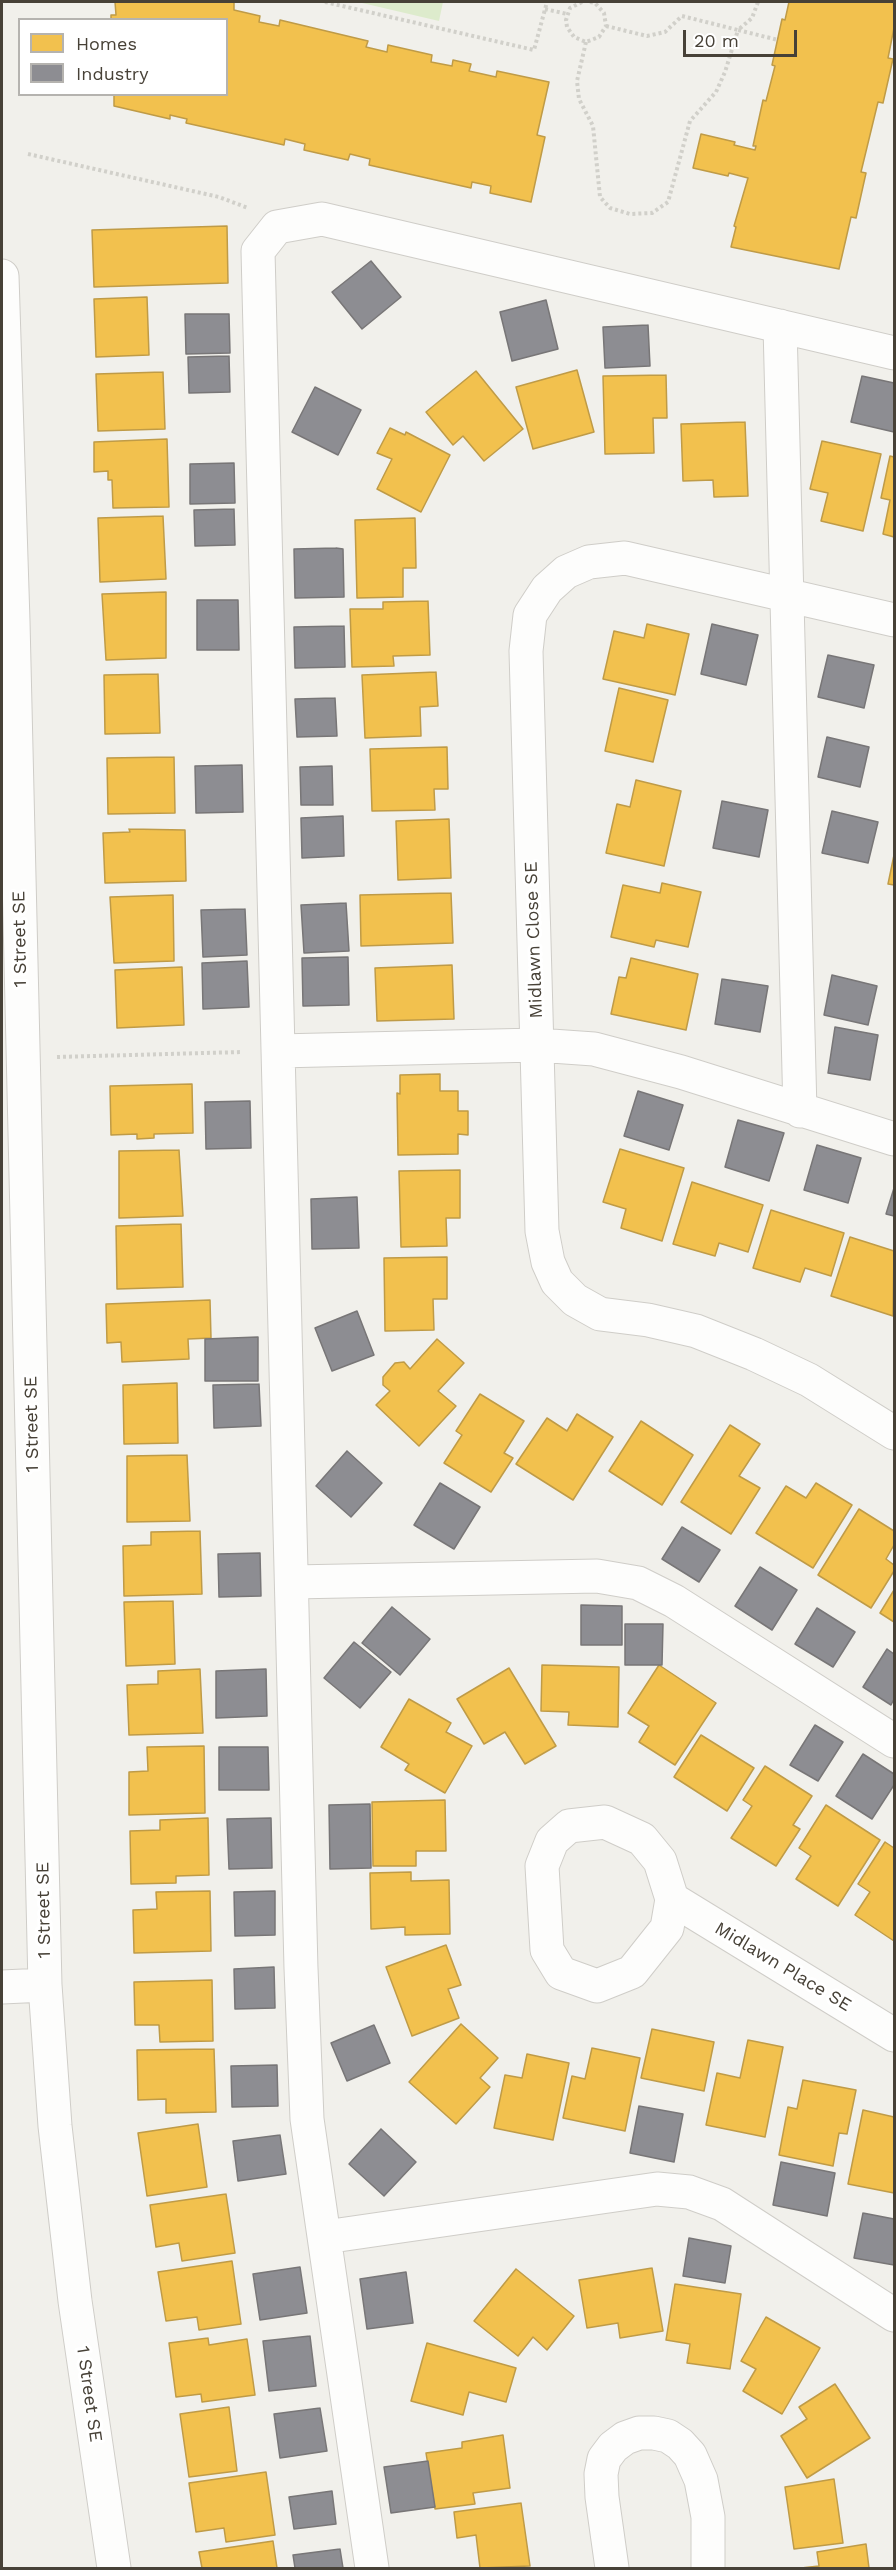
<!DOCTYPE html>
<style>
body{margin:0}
#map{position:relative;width:896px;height:2570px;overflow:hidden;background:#f1f0eb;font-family:"Work Sans",sans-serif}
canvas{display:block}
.frame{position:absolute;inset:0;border:3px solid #474137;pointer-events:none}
.legend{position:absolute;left:18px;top:18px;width:210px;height:78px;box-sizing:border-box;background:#fff;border:2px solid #b5b3af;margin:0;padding:8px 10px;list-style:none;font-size:18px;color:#474137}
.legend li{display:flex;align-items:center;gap:12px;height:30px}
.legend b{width:30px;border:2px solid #b5b3af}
.scale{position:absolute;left:683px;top:30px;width:114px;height:27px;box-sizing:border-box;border:3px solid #474137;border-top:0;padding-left:8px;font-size:18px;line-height:21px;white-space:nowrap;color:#474137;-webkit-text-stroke:4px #fff;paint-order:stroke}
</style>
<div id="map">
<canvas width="896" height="2570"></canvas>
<div class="frame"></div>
<ul class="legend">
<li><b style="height:16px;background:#f2c14e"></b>Homes</li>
<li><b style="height:16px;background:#8d8d92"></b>Industry</li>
</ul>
<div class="scale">20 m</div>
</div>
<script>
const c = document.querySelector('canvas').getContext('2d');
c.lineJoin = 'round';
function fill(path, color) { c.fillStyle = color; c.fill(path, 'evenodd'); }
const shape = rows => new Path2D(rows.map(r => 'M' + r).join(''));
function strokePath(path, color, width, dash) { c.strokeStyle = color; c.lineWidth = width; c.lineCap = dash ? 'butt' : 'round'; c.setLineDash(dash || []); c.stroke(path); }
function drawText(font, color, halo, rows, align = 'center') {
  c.font = font + ' "Work Sans",sans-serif'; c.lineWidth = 6; c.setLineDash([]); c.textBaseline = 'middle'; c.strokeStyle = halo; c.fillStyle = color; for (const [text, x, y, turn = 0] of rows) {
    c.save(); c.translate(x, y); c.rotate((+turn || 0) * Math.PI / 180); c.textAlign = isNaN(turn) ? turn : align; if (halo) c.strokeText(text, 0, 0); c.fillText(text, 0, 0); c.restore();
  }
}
const green = shape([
 [358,2,443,2,439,21]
]);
const homes = shape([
 [115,2,234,2,234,10,260,16,259,22,279,26,280,20,368,41,366,47,387,52,388,45,432,55,431,62,452,66,453,60,471,64,469,71,496,77,497,71,549,82,537,135,545,137,531,202,490,193,491,186,472,182,471,188,369,165,370,159,350,154,348,160,304,150,305,144,285,139,284,145,186,123,187,119,170,115,170,119,114,106,114,94,226,94,226,20,111,20,111,15,116,15,115,2],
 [789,2,894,2,894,28,888,58,893,59,883,103,878,102,861,172,866,173,856,218,851,217,839,269,731,247,736,227,734,226,748,178,729,173,728,176,693,168,701,134,735,142,734,145,755,150,756,146,753,146,763,100,766,101,775,66,772,65,782,19,785,20,789,2],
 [227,226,228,283,94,287,92,230,227,226],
 [147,297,149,355,96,357,94,299,147,297],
 [577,370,594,432,533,449,516,387,577,370],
 [476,371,523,429,484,461,463,436,453,445,426,412,476,371],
 [163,372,165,429,98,431,96,374,163,372],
 [666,375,667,418,653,418,654,453,605,454,603,376,666,375],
 [745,422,748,496,714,497,713,480,683,481,681,424,745,422],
 [390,428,405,435,406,432,450,455,421,512,377,489,392,459,377,453,390,428],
 [167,439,169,507,113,508,112,480,108,480,108,471,94,472,94,442,167,439],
 [822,441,881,454,863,531,821,521,828,493,810,489,822,441],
 [890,456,894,457,894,537,883,534,890,500,881,498,890,456],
 [163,516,166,579,100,582,98,518,163,516],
 [415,518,416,568,403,568,403,597,357,598,355,520,415,518],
 [166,592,166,658,106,660,102,594,166,592],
 [428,601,430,655,393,656,394,666,352,667,350,609,383,609,383,602,428,601],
 [647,624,689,634,675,695,603,679,614,631,644,638,647,624],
 [436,672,438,706,420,707,421,736,365,738,362,675,436,672],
 [158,674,160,733,105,734,104,675,158,674],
 [619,688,668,700,653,762,605,751,619,688],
 [447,747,448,789,434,789,435,810,372,811,370,749,447,747],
 [174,757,175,813,108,814,107,758,174,757],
 [636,780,681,791,664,866,606,853,617,804,630,807,636,780],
 [449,819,451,878,398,880,396,821,449,819],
 [129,829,185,830,186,881,105,883,103,833,130,832,129,829],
 [894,855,894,885,888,884,894,855],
 [662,883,701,892,688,947,656,940,654,947,611,937,623,885,660,893,662,883],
 [451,893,453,943,361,946,360,895,451,893],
 [173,895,174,961,114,963,110,897,173,895],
 [631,958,698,974,686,1030,611,1014,619,977,626,978,631,958],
 [452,965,454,1019,377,1021,375,968,452,965],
 [182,967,184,1025,117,1028,115,970,182,967],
 [440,1074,440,1091,458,1091,458,1111,468,1111,468,1135,458,1134,458,1154,398,1155,397,1093,400,1094,400,1075,440,1074],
 [192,1084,193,1133,154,1134,154,1138,137,1139,137,1134,111,1135,110,1086,192,1084],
 [620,1149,684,1168,662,1241,621,1228,626,1209,603,1202,620,1149],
 [179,1150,183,1216,119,1218,119,1151,179,1150],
 [460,1170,460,1218,446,1218,447,1246,401,1247,399,1171,460,1170],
 [692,1182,763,1205,748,1252,719,1243,715,1256,673,1244,692,1182],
 [771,1210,844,1233,831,1276,805,1268,800,1282,753,1268,771,1210],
 [181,1224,183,1287,117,1289,116,1226,181,1224],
 [850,1237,894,1251,893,1316,831,1296,850,1237],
 [447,1257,447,1299,433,1299,434,1330,385,1331,384,1258,447,1257],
 [210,1300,211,1338,188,1339,189,1359,122,1362,121,1342,107,1343,106,1304,210,1300],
 [437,1339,464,1363,438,1391,456,1406,419,1446,376,1405,390,1391,383,1385,383,1377,395,1363,404,1362,410,1369,437,1339],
 [177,1383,178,1443,124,1444,123,1385,177,1383],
 [480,1394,524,1421,504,1453,513,1458,491,1492,444,1463,462,1435,456,1431,480,1394],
 [577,1414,613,1437,573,1500,516,1464,547,1418,567,1431,577,1414],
 [641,1421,693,1455,662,1505,609,1471,641,1421],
 [730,1425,760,1444,739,1476,760,1488,731,1534,681,1502,730,1425],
 [187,1455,190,1521,127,1522,127,1456,187,1455],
 [816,1483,852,1505,813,1568,756,1533,786,1486,806,1498,816,1483],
 [859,1509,894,1531,894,1545,886,1559,894,1565,894,1571,871,1608,818,1575,859,1509],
 [200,1531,202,1594,124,1596,123,1546,151,1545,151,1532,200,1531],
 [894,1590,894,1622,880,1613,894,1590],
 [173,1601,175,1664,126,1666,124,1602,173,1601],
 [542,1665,619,1667,618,1727,568,1725,569,1712,541,1711,542,1665],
 [659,1665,716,1703,675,1765,639,1742,649,1726,628,1713,659,1665],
 [509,1668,556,1746,525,1764,505,1732,484,1744,457,1699,509,1668],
 [200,1669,203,1733,129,1735,127,1685,158,1684,158,1671,200,1669],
 [409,1699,451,1723,446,1732,472,1746,445,1793,405,1770,409,1764,381,1747,409,1699],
 [701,1735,754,1768,727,1811,674,1777,701,1735],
 [204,1746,205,1813,129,1815,129,1772,148,1771,147,1747,204,1746],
 [765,1766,812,1796,793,1825,800,1829,776,1866,731,1838,752,1806,743,1800,765,1766],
 [445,1800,446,1851,416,1851,416,1866,373,1866,372,1802,445,1800],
 [826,1805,880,1840,838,1906,796,1879,811,1856,799,1848,826,1805],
 [208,1818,209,1875,176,1876,176,1883,131,1884,130,1831,160,1830,160,1820,208,1818],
 [885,1842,894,1848,894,1941,855,1915,870,1892,858,1884,885,1842],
 [411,1872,411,1881,449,1880,450,1934,405,1935,405,1927,371,1929,370,1873,411,1872],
 [210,1891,211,1951,134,1953,133,1910,157,1909,156,1892,210,1891],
 [446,1945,461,1985,448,1989,459,2018,412,2036,386,1967,446,1945],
 [212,1980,213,2041,160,2042,159,2025,135,2025,134,1982,212,1980],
 [461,2024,498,2058,480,2078,490,2087,456,2124,409,2082,461,2024],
 [652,2029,714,2042,704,2091,641,2078,652,2029],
 [748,2040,783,2047,765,2137,706,2125,717,2073,740,2078,748,2040],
 [592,2048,640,2058,625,2131,563,2118,572,2076,585,2079,592,2048],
 [214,2049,216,2112,166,2113,166,2099,138,2100,137,2050,214,2049],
 [527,2054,569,2063,553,2140,494,2128,505,2075,522,2078,527,2054],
 [803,2080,856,2090,847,2134,839,2133,833,2166,779,2155,788,2107,797,2109,803,2080],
 [863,2110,894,2117,894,2193,848,2184,863,2110],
 [198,2124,207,2187,147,2196,138,2133,198,2124],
 [226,2194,235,2253,182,2261,179,2243,156,2247,150,2205,226,2194],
 [232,2261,241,2324,199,2330,197,2317,166,2321,158,2272,232,2261],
 [652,2268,663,2331,620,2338,618,2323,587,2328,579,2280,652,2268],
 [516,2269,574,2316,547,2350,533,2337,518,2356,474,2321,516,2269],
 [675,2284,741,2294,730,2369,687,2363,690,2344,666,2340,675,2284],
 [766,2317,820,2348,782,2414,743,2391,756,2369,741,2361,766,2317],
 [208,2338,209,2345,247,2339,255,2395,202,2402,201,2394,176,2397,169,2343,208,2338],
 [427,2343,516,2368,506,2402,469,2392,463,2415,411,2401,427,2343],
 [835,2384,870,2438,807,2478,781,2436,807,2419,799,2407,835,2384],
 [229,2407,237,2471,189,2477,180,2414,229,2407],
 [503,2435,510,2488,473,2493,475,2504,435,2509,426,2453,462,2448,462,2442,503,2435],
 [266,2472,275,2535,226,2542,224,2528,196,2532,189,2483,266,2472],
 [834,2479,843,2543,794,2549,785,2487,834,2479],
 [521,2503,530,2566,480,2568,476,2535,457,2538,454,2512,521,2503],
 [273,2541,277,2568,202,2568,199,2552,273,2541],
 [866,2544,869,2568,801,2568,819,2566,817,2552,866,2544]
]);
const industry = shape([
 [371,261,401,297,362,329,332,292,371,261],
 [546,300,558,349,512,361,500,312,546,300],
 [185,314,229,314,230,353,186,354,185,314],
 [648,325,650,366,605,368,603,327,648,325],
 [229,356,230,392,189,393,188,357,229,356],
 [862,376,894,383,894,432,851,422,862,376],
 [315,387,361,410,338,455,292,432,315,387],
 [234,463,235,503,190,504,190,464,234,463],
 [234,509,235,545,195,546,194,510,234,509],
 [336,548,343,549,344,597,295,598,294,549,336,548],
 [197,600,238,600,239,650,197,650,197,600],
 [712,624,758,635,746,685,701,674,712,624],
 [344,626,345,667,295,668,294,627,344,626],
 [828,655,874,665,864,708,818,697,828,655],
 [335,698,337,736,297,737,295,699,335,698],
 [827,737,869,747,860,787,818,777,827,737],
 [242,765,243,812,196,813,195,766,242,765],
 [332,766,333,805,301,805,300,767,332,766],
 [722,801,768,810,759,857,713,848,722,801],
 [832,811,878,822,868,863,822,853,832,811],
 [343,816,344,856,302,858,301,818,343,816],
 [346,903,349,951,304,953,301,905,346,903],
 [245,909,247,955,203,957,201,910,245,909],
 [348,957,349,1005,303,1006,302,958,348,957],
 [247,961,249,1007,203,1009,202,963,247,961],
 [832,975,877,986,868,1025,824,1015,832,975],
 [722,979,768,986,760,1032,715,1024,722,979],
 [835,1027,878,1035,870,1080,828,1073,835,1027],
 [638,1091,683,1105,669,1150,624,1136,638,1091],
 [250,1101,251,1148,206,1149,205,1102,250,1101],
 [738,1120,784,1133,769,1181,725,1167,738,1120],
 [817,1145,861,1158,848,1203,804,1190,817,1145],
 [894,1188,894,1216,886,1214,894,1188],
 [357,1197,359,1248,312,1249,311,1199,357,1197],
 [357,1311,374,1355,332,1371,315,1328,357,1311],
 [258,1337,258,1381,205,1381,205,1339,258,1337],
 [259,1384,261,1426,214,1428,213,1385,259,1384],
 [347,1451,382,1483,351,1517,316,1486,347,1451],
 [440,1483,480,1507,454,1549,414,1525,440,1483],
 [682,1527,720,1550,699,1582,662,1559,682,1527],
 [260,1553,261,1596,219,1597,218,1554,260,1553],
 [760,1567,797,1590,772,1630,735,1606,760,1567],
 [581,1605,622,1606,622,1645,581,1645,581,1605],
 [392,1607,430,1639,400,1675,362,1643,392,1607],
 [817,1608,855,1632,833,1667,795,1644,817,1608],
 [625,1624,663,1624,662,1665,625,1665,625,1624],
 [354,1642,391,1672,360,1708,324,1678,354,1642],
 [887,1649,894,1654,894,1699,891,1705,863,1687,887,1649],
 [266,1669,267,1716,216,1718,216,1671,266,1669],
 [815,1725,843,1742,818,1781,790,1765,815,1725],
 [219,1747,268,1747,269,1790,219,1790,219,1747],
 [863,1754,894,1774,894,1785,872,1819,836,1796,863,1754],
 [370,1804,371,1868,330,1869,329,1805,370,1804],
 [271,1818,272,1868,229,1869,227,1819,271,1818],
 [275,1891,275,1935,235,1936,234,1892,275,1891],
 [274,1967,275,2008,235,2009,234,1969,274,1967],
 [374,2025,390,2063,347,2081,331,2043,374,2025],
 [277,2065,278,2106,232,2107,231,2066,277,2065],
 [639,2106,683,2114,674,2162,630,2153,639,2106],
 [381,2129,416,2162,384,2196,349,2164,381,2129],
 [280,2135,286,2174,238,2181,233,2141,280,2135],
 [781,2162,835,2173,827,2216,773,2205,781,2162],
 [863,2213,894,2219,894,2265,854,2258,863,2213],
 [689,2238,731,2246,725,2283,683,2276,689,2238],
 [300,2267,307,2313,260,2320,253,2274,300,2267],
 [406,2272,413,2323,367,2329,360,2279,406,2272],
 [310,2336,316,2386,269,2391,263,2341,310,2336],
 [320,2408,327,2451,280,2458,274,2414,320,2408],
 [428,2461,435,2507,391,2513,384,2467,428,2461],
 [332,2491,336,2524,294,2529,289,2497,332,2491],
 [340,2549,343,2568,295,2568,293,2555,340,2549]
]);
const path = shape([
 [325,2,534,50,547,2],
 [582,2,570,8,566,20,567,27,574,37,586,42,599,37,606,26,604,13,595,3,590,2],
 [545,9,567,14],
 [606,26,647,36,665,32,682,16,738,30,752,18,758,2],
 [586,42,577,81,579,99,593,126,600,197,610,208,630,214,652,213,668,202,690,121,716,92,725,72,738,30,778,40],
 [28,154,219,197,248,208],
 [57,1057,242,1052]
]);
const minor = shape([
 [2,276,13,621,45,1985,55,2126,75,2301,114,2568],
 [780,326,800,1111],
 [894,620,625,558,589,562,566,572,547,589,530,615,526,651,542,1231,548,1262,557,1282,575,1300,600,1314,648,1320,696,1331,754,1354,809,1380,894,1433],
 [278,1051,537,1045,594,1049,681,1072,894,1139],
 [293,1582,597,1576,638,1583,674,1601,894,1741],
 [672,1899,667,1928,632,1972,597,1986,561,1973,547,1950,542,1866,552,1841,569,1826,605,1822,642,1839,660,1861,672,1899,894,2035],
 [2,1987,45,1985],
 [325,2237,657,2189,689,2192,722,2204,894,2315],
 [372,2568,307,2119,301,1968,258,251,277,227,322,219,894,353],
 [612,2568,602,2497,601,2474,604,2459,613,2447,625,2438,639,2433,654,2433,668,2436,680,2444,690,2455,701,2480,708,2517,708,2568]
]);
const streetNames = [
 ["1 Street SE",20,939,-91],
 ["Midlawn Close SE",534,940,-92],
 ["1 Street SE",32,1424,-91],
 ["1 Street SE",44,1910,-91],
 ["Midlawn Place SE",783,1967,31],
 ["1 Street SE",89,2394,82]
];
fill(green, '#ddebcc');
fill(homes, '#f2c14e');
strokePath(homes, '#bf9b47', 1.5);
fill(industry, '#8d8d92');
strokePath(industry, '#787677', 1.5);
strokePath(minor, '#cfcdc8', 35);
strokePath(path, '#d1d0ca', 4, [3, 3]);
strokePath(minor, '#fdfdfc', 33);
drawText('18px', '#474137', '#fff', streetNames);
</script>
